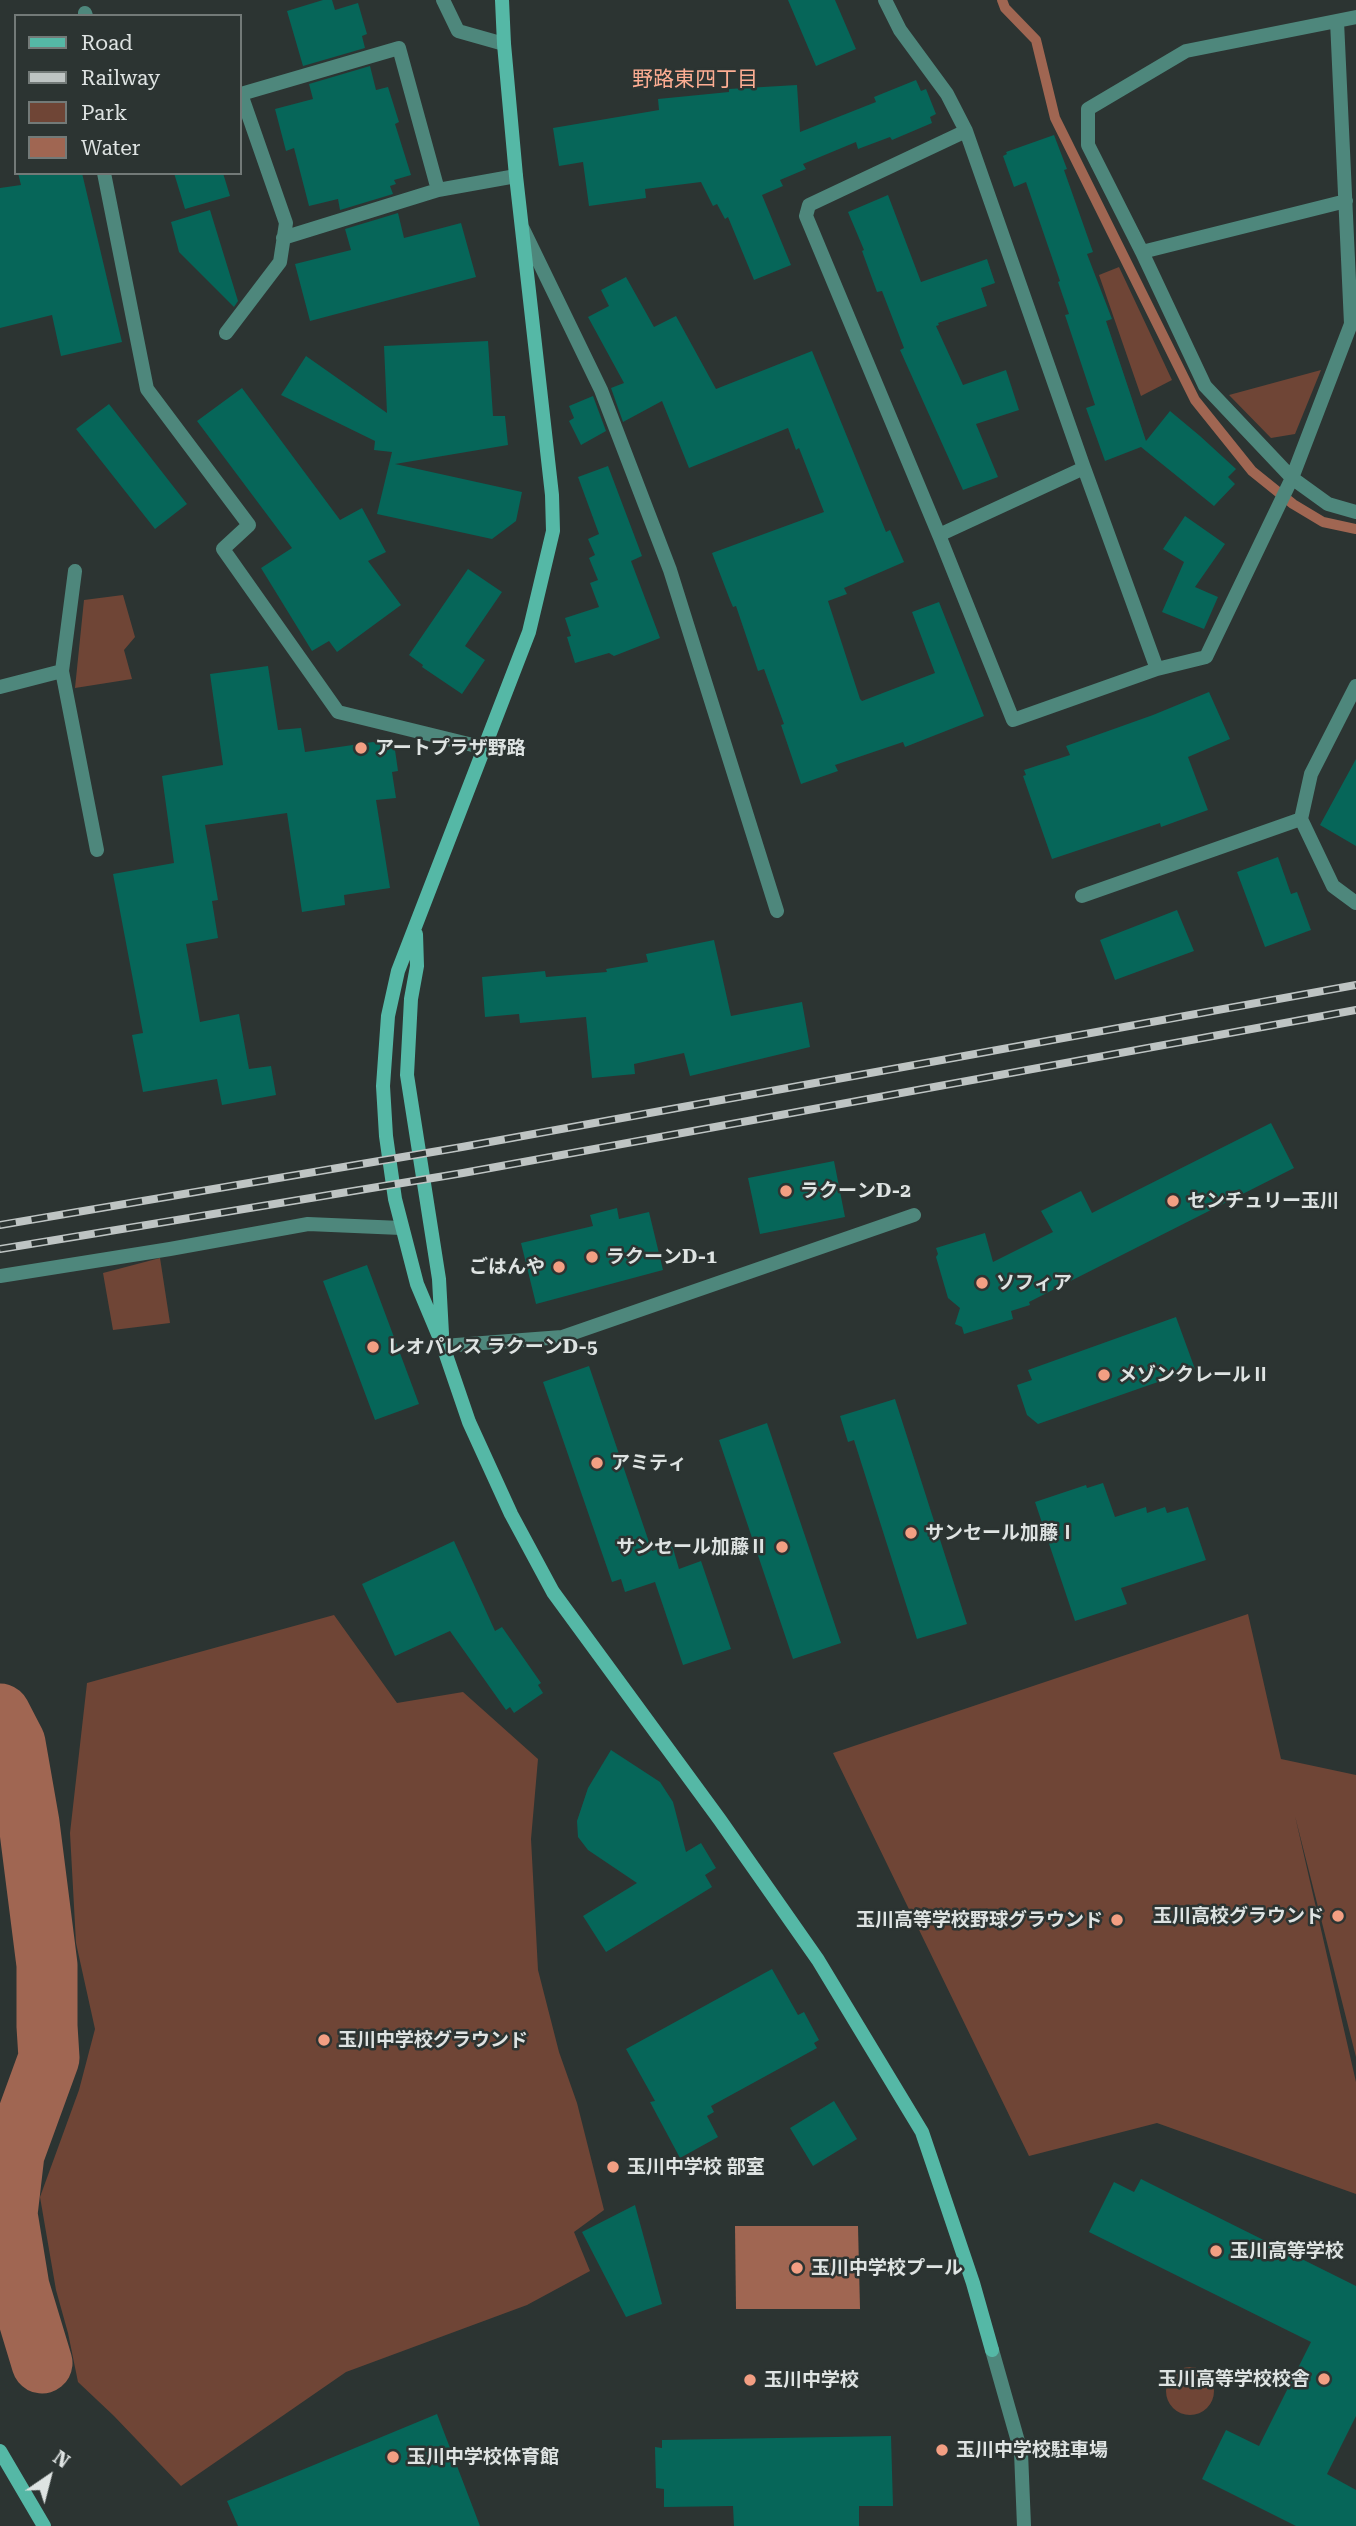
<!DOCTYPE html>
<meta charset="utf-8">
<style>
body{margin:0}
#map{position:relative;width:1356px;height:2526px;overflow:hidden;background:#2c3432;font-family:"Roboto Serif",serif}
canvas{display:block}
.legend{position:absolute;left:14px;top:14px;width:228px;height:161px;box-sizing:border-box;background:#2c3432;border:2px solid #737a78;margin:0;padding:9px 12px;list-style:none;font-size:21px;color:#dee3e2}
.legend li{display:flex;align-items:center;gap:14px;height:35px}
.legend b{width:35px;border:2px solid #737a78}
.north{position:absolute;left:14px;top:2442px;width:70px;height:70px;-webkit-text-stroke:5px #2c3432;paint-order:stroke;rotate:35deg;font-size:19px;font-weight:700;line-height:28px;text-align:center;color:#dee3e2}
.north::after{content:'';display:block;margin:auto;width:24px;height:32px;background:#dee3e2;clip-path:polygon(50% 0,100% 100%,50% 72%,0 100%)}
</style>
<div id="map">
<canvas width="1356" height="2526"></canvas>
<ul class="legend">
<li><b style="height:9px;background:#55b8a6"></b>Road</li>
<li><b style="height:9px;background:#bec4c3"></b>Railway</li>
<li><b style="height:19px;background:#6f4536"></b>Park</li>
<li><b style="height:19px;background:#a06652"></b>Water</li>
</ul>
<div class="north">N</div>
</div>
<script>
const c = document.querySelector('canvas').getContext('2d');
c.lineJoin = 'round';
function fill(path, color) { c.fillStyle = color; c.fill(path, 'evenodd'); }
const shape = rows => new Path2D(rows.map(r => 'M' + r).join(''));
function strokePath(path, color, width, dash) { c.strokeStyle = color; c.lineWidth = width; c.lineCap = dash ? 'butt' : 'round'; c.setLineDash(dash || []); c.stroke(path); }
function drawText(font, color, halo, rows, align = 'center') {
  c.font = font + ' "Roboto Serif","Noto Sans JP",serif'; c.lineWidth = 5; c.setLineDash([]); c.textBaseline = 'middle'; c.strokeStyle = halo; c.fillStyle = color; for (const [text, x, y, turn = 0] of rows) {
    c.save(); c.translate(x, y); c.rotate((+turn || 0) * Math.PI / 180); c.textAlign = isNaN(turn) ? turn : align; if (halo) c.strokeText(text, 0, 0); c.fillText(text, 0, 0); c.restore();
  }
}
const green = shape([
 [1119,267,1172,380,1141,396,1099,275],
 [1321,370,1295,434,1271,438,1229,395],
 [123,595,135,637,124,650,132,679,75,688,84,600],
 [160,1258,170,1323,113,1330,103,1273],
 [1248,1614,1281,1759,1356,1775,1356,2057,1295,1816,1356,2082,1356,2194,1157,2123,1029,2156,833,1753],
 [334,1615,397,1703,463,1692,538,1759,531,1839,538,1970,559,2052,577,2103,604,2210,574,2232,590,2271,527,2305,346,2372,181,2486,114,2416,78,2382,68,2333,56,2290,40,2197,79,2090,95,2029,76,1943,70,1833,87,1683],
 '1166 2391a24 24 0 1 1 48 0a24 24 0 1 1-48 0Z'
]);
const water = shape([
 [735,2226,858,2226,860,2309,736,2309]
]);
const stream = shape([
 [1002,0,1005,8,1036,40,1055,118,1195,400,1252,471,1293,504,1323,522,1356,529]
]);
const river = shape([
 [0,1714,15,1743,29,1823,47,1965,47,2026,49,2058,14,2154,7,2214,19,2287,42,2363]
]);
const building = shape([
 [323,0,332,0,335,10,358,3,367,34,362,36,365,48,303,66,287,11],
 [788,0,835,0,856,49,816,66],
 [370,66,376,90,388,87,399,122,395,124,411,175,394,180,396,184,390,186,393,194,340,210,338,199,309,206,294,148,286,151,275,109,313,99,309,84],
 [916,80,921,91,926,89,936,114,930,117,932,123,892,140,890,137,858,149,856,142,803,164,806,169,780,180,783,186,762,195,791,265,754,280,728,217,725,219,717,204,713,206,701,182,645,189,646,198,589,206,583,162,559,166,553,128,659,110,658,99,729,92,729,89,797,85,800,132,876,102,874,97],
 [1054,135,1067,169,1064,170,1093,252,1087,254,1112,319,1106,321,1146,441,1170,411,1200,436,1236,469,1228,477,1235,484,1214,506,1141,447,1105,461,1086,408,1095,405,1065,315,1069,314,1058,282,1060,281,1026,182,1014,187,1003,156,1007,154,1006,152],
 [18,173,82,173,122,342,61,356,52,315,0,328,0,188,21,185],
 [174,173,223,173,230,196,185,209],
 [888,195,921,282,987,259,995,283,981,288,987,306,938,323,939,325,936,326,963,385,1006,370,1019,410,976,424,998,477,963,490,900,350,904,348,882,291,877,292,862,251,864,250,848,212],
 [210,210,238,301,234,307,179,252,171,222],
 [398,213,404,238,461,223,476,277,310,321,295,264,351,250,345,229],
 [626,277,654,327,676,316,716,389,812,351,886,532,890,530,904,562,844,588,847,594,828,601,860,699,862,701,935,673,912,612,939,602,984,716,905,747,903,742,835,765,838,771,801,784,781,725,784,724,764,669,758,671,736,606,733,607,730,600,712,553,824,512,799,448,796,450,788,428,689,468,662,401,623,422,611,388,624,383,588,317,609,306,601,290],
 [488,341,493,416,505,416,508,445,395,464,522,492,516,521,492,539,377,514,392,452,374,450,375,441,281,395,306,356,387,413,384,346],
 [242,388,340,520,362,508,386,552,368,561,401,605,337,652,329,641,312,651,261,568,292,548,197,421],
 [593,396,606,431,581,445,569,421,574,418,569,406],
 [109,404,187,504,155,529,76,429],
 [608,466,642,556,631,561,660,638,614,656,609,653,575,663,567,637,571,636,565,618,599,607,590,583,598,580,589,558,595,555,588,539,599,534,578,477],
 [1185,516,1225,544,1195,587,1218,597,1204,629,1162,612,1184,562,1163,549],
 [468,569,502,592,465,646,485,660,462,694,422,667,423,665,409,655],
 [268,666,278,730,301,728,305,752,373,742,395,750,398,771,392,772,396,798,376,800,390,888,344,895,345,905,302,912,287,813,205,825,218,900,212,901,218,938,186,944,200,1022,239,1014,249,1069,271,1066,276,1095,222,1105,217,1079,143,1092,132,1035,143,1033,113,874,174,863,162,776,223,765,210,674],
 [1209,692,1230,739,1188,757,1208,810,1161,827,1160,823,1052,859,1023,776,1026,775,1024,770,1070,755,1066,746,1153,715],
 [1356,759,1356,846,1320,825],
 [1278,857,1291,894,1297,892,1311,930,1265,947,1237,872],
 [1177,910,1194,951,1115,980,1100,940],
 [714,940,731,1016,802,1002,810,1047,690,1076,684,1053,634,1064,635,1074,592,1078,586,1017,520,1023,519,1014,485,1017,482,977,545,971,546,977,607,972,606,969,648,962,646,954],
 [1271,1123,1294,1168,1029,1302,1030,1305,1011,1311,1013,1319,964,1334,962,1327,955,1324,960,1308,948,1298,936,1257,938,1254,936,1248,985,1233,993,1262,1053,1232,1041,1211,1081,1191,1092,1213],
 [834,1161,845,1217,760,1234,748,1178],
 [617,1208,619,1219,649,1212,663,1270,536,1304,521,1243,593,1226,590,1215],
 [367,1265,419,1404,375,1420,323,1281],
 [1176,1317,1195,1369,1038,1424,1027,1415,1017,1385,1032,1380,1028,1370],
 [589,1366,652,1551,672,1545,679,1569,701,1561,731,1649,683,1665,655,1582,625,1592,621,1579,612,1582,543,1382],
 [895,1399,967,1624,917,1639,854,1440,848,1442,840,1416],
 [767,1423,841,1643,793,1659,719,1440],
 [1103,1483,1115,1517,1146,1507,1147,1513,1165,1507,1167,1513,1188,1507,1206,1560,1121,1588,1127,1604,1075,1621,1035,1502,1086,1485,1087,1488],
 [454,1541,495,1631,502,1627,541,1683,538,1685,543,1693,514,1713,510,1707,506,1710,450,1631,395,1656,362,1584],
 [611,1750,660,1782,673,1802,686,1852,701,1843,716,1868,705,1875,712,1887,606,1952,583,1916,637,1883,588,1850,578,1837,577,1821,588,1788],
 [772,1969,798,2015,804,2012,819,2040,814,2043,817,2048,711,2106,714,2112,707,2116,718,2137,680,2158,650,2102,655,2101,626,2049],
 [834,2101,857,2139,813,2166,790,2128],
 [1141,2179,1356,2286,1356,2416,1327,2474,1356,2490,1356,2526,1296,2526,1202,2479,1226,2430,1259,2446,1311,2342,1089,2232,1114,2182,1134,2192],
 [635,2205,662,2304,626,2317,582,2232],
 [437,2414,480,2526,238,2526,227,2501],
 [891,2436,893,2506,859,2506,859,2526,734,2526,733,2506,664,2507,664,2489,656,2488,655,2447,662,2448,662,2440]
]);
const street = shape([
 [443,0,458,31,504,44],
 [885,0,900,30,947,94,966,131,1084,468,939,535,806,216,809,205,966,131],
 [85,13,86,16],
 [1356,17,1186,51,1088,109,1088,145,1142,252,1205,386,1292,478,1328,504,1356,512],
 [104,173,147,389,249,525,223,549,338,712,485,748],
 [523,229,601,390,670,570,777,911],
 [283,238,438,190,516,176],
 [1142,252,1346,201],
 [226,333,280,262,286,223,241,94,399,48,438,190],
 [1084,468,1157,669],
 [939,535,1013,720,1157,669,1206,657,1292,478,1351,324,1337,21],
 [75,571,62,671,97,850],
 [1356,686,1311,774,1301,819,1333,886,1356,903],
 [0,687,62,671],
 [1082,896,1301,819],
 [0,1276,170,1249,308,1224,401,1228],
 [443,1346,562,1337,914,1215],
 [992,2350,1021,2452,1024,2526]
]);
const secondary = shape([
 [502,0,504,44,516,176,552,495,553,531,529,632,398,971,388,1016,383,1086,386,1136,395,1199,417,1284,443,1346,469,1422,511,1514,553,1592,720,1820,818,1960,922,2132,973,2283,992,2350],
 [416,934,417,966,411,999,407,1075,439,1279,442,1334],
 [0,2451,44,2526]
]);
const rail = shape([
 [0,1225,462,1147,1356,985],
 [0,1249,463,1173,1356,1010]
]);
const markers = [
 [361,748,7,"#f39f83"],
 [786,1191,7,"#f39f83"],
 [1173,1201,7,"#f39f83"],
 [592,1257,7,"#f39f83"],
 [559,1267,7,"#f39f83"],
 [982,1283,7,"#f39f83"],
 [373,1347,7,"#f39f83"],
 [1104,1375,7,"#f39f83"],
 [597,1463,7,"#f39f83"],
 [911,1533,7,"#f39f83"],
 [782,1547,7,"#f39f83"],
 [1338,1916,7,"#f39f83"],
 [1117,1920,7,"#f39f83"],
 [324,2040,7,"#f39f83"],
 [613,2167,7,"#f39f83"],
 [1216,2251,7,"#f39f83"],
 [797,2268,7,"#f39f83"],
 [1324,2379,7,"#f39f83"],
 [750,2380,7,"#f39f83"],
 [942,2450,7,"#f39f83"],
 [393,2457,7,"#f39f83"]
];
const poiNames = [
 ["アートプラザ野路",375,748],
 ["ラクーンD-2",800,1191],
 ["センチュリー玉川",1187,1201],
 ["ラクーンD-1",606,1257],
 ["ごはんや",545,1267,"right"],
 ["ソフィア",996,1283],
 ["レオパレス ラクーンD-5",387,1347],
 ["メゾンクレールⅡ",1118,1375],
 ["アミティ",611,1463],
 ["サンセール加藤Ⅰ",925,1533],
 ["サンセール加藤Ⅱ",768,1547,"right"],
 ["玉川高校グラウンド",1324,1916,"right"],
 ["玉川高等学校野球グラウンド",1103,1920,"right"],
 ["玉川中学校グラウンド",338,2040],
 ["玉川中学校 部室",627,2167],
 ["玉川高等学校",1230,2251],
 ["玉川中学校プール",811,2268],
 ["玉川高等学校校舎",1310,2379,"right"],
 ["玉川中学校",764,2380],
 ["玉川中学校駐車場",956,2450],
 ["玉川中学校体育館",407,2457]
];
const neighbourhoodNames = [
 ["野路東四丁目",695,80]
];
fill(green, '#6f4536');
fill(water, '#a06652');
strokePath(stream, '#a06652', 10);
strokePath(river, '#a06652', 61);
fill(building, '#066659');
strokePath(street, '#4e877c', 14);
strokePath(secondary, '#55b8a6', 14);
strokePath(rail, '#bec4c3', 8);
strokePath(rail, '#2c3432', 5, [16]);
for (const [x, y, r, color] of markers) { const dot = new Path2D(); dot.arc(x, y, r, 0, 2 * Math.PI); c.fillStyle = color; c.fill(dot); strokePath(dot, '#2c3432', 2.5); }
drawText('bold 19px', '#dee3e2', '#2c3432', poiNames, 'left');
drawText('21px', '#fdae93', '#2c3432', neighbourhoodNames);
</script>
